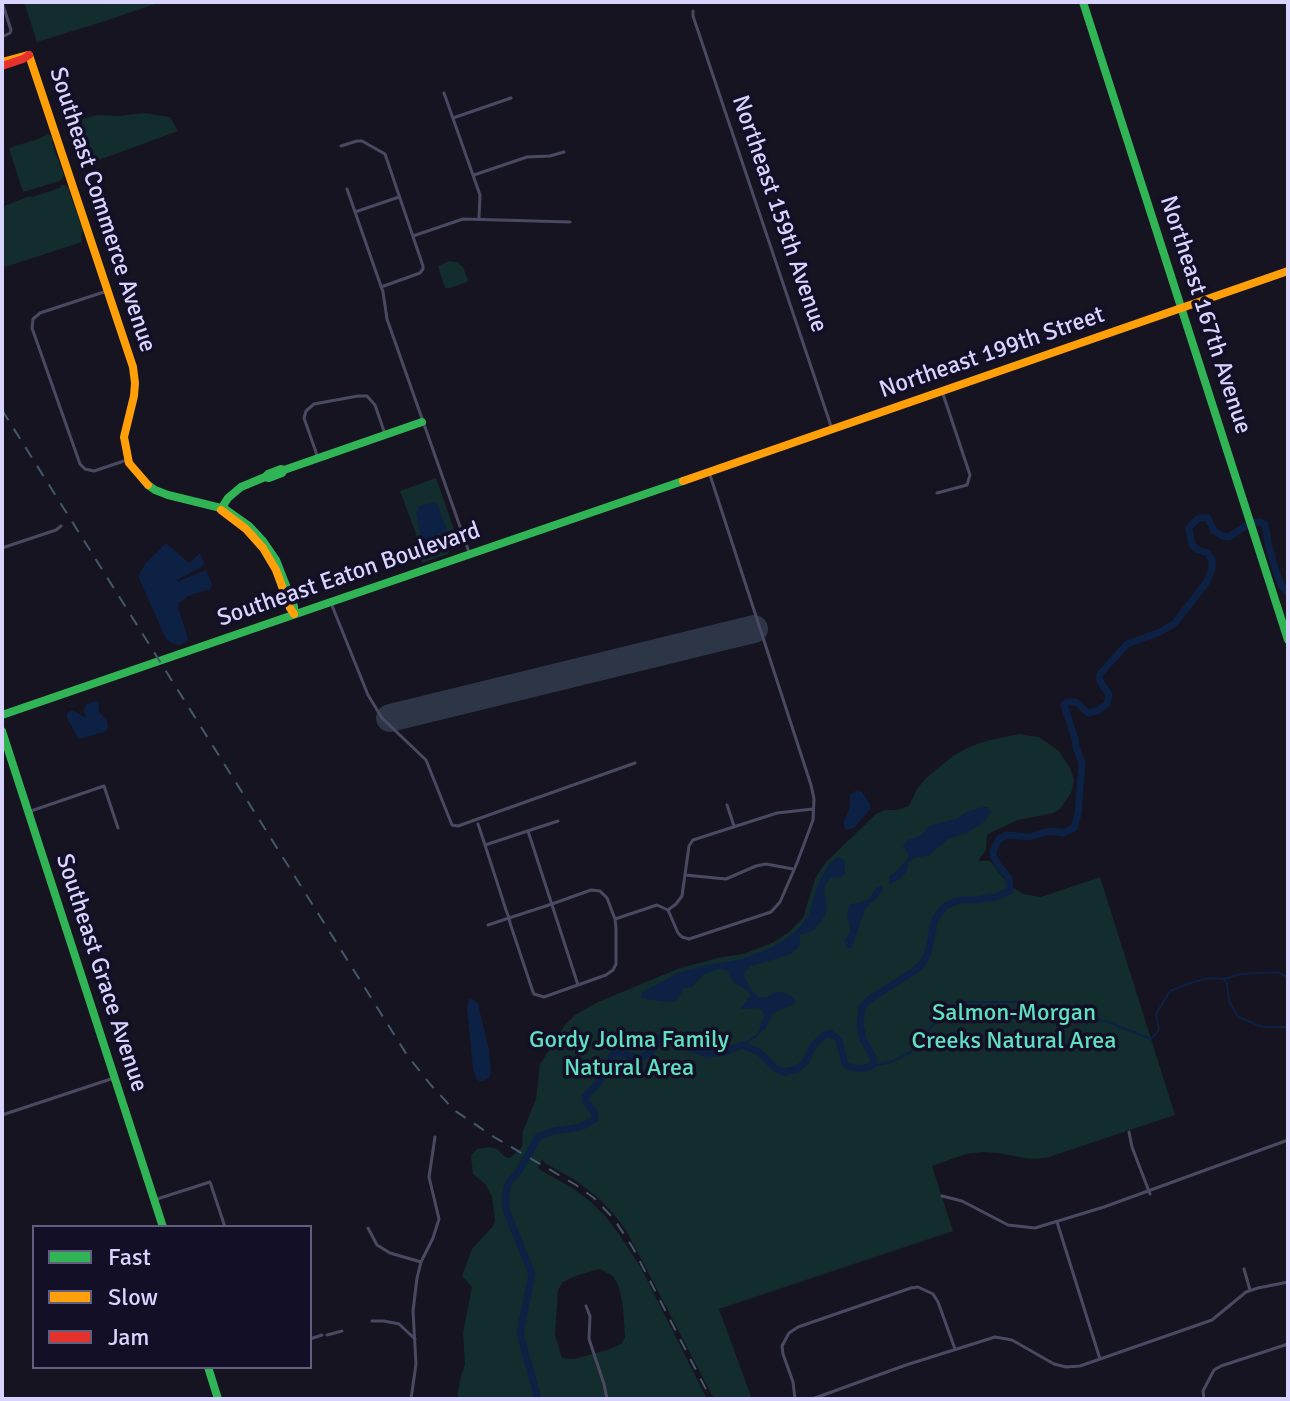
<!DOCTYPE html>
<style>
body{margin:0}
#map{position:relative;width:1290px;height:1401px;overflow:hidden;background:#161421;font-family:Signika,sans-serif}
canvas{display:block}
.frame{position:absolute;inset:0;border:4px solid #d9d4ff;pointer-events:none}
.legend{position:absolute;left:32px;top:1225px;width:280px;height:144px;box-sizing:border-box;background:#130f26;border:2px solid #625e7d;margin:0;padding:10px 14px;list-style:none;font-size:24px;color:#d9d4ff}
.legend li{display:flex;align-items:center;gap:16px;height:40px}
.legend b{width:40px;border:2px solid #625e7d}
</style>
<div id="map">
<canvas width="1290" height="1401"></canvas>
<div class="frame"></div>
<ul class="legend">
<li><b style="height:10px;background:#30b455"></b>Fast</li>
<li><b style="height:10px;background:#ff9f0a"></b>Slow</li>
<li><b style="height:10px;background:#e5322d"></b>Jam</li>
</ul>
</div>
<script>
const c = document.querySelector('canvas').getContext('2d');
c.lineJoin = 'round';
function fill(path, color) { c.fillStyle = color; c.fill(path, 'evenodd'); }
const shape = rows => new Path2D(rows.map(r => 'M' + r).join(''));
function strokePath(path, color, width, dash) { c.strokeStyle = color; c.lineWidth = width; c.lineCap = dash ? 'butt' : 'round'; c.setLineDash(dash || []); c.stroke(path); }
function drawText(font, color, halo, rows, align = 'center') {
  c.font = font + ' Signika,sans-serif'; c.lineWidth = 7; c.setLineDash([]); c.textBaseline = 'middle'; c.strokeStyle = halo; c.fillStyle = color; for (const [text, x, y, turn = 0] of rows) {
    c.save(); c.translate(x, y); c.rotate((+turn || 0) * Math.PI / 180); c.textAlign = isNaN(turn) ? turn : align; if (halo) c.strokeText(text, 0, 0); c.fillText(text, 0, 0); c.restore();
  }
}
const green = shape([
 [24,2,161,2,102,22,37,42],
 [144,113,170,117,178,131,99,160,84,162,78,151,75,140,75,124,82,119,97,115,119,116],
 [48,134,53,138,52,143,64,176,60,181,23,192,9,148,38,139],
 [61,185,65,185,69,188,69,192,83,230,81,237,82,242,5,267,2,263,2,207,30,196,32,197,60,188],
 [449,261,457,262,463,267,468,280,467,282,450,288,445,288,438,266],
 [436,478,456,535,448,554,422,563,415,544,416,534,400,491],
 [1019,734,1039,737,1059,751,1070,768,1074,779,1073,786,1071,793,1060,809,1053,813,1018,820,990,833,987,835,986,850,978,861,990,861,1009,885,1023,894,1041,897,1100,877,1175,1115,1046,1158,1029,1159,999,1153,983,1152,966,1154,932,1166,953,1231,719,1309,752,1399,714,1399,626,1230,612,1212,596,1196,578,1182,545,1163,543,1159,538,1164,539,1169,574,1189,591,1202,606,1217,619,1234,641,1268,707,1399,457,1399,460,1380,465,1364,463,1333,472,1287,462,1276,472,1249,493,1226,495,1219,492,1197,486,1185,473,1174,471,1156,477,1149,490,1147,497,1149,505,1157,510,1158,522,1147,523,1131,536,1099,540,1064,565,1025,575,1015,598,1002,680,968,722,957,743,954,772,943,788,933,803,918,815,879,825,863,876,814,885,810,898,810,909,806,917,789,926,778,953,756,967,748,986,741],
 [600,1269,613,1276,619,1287,623,1307,625,1337,621,1344,607,1350,574,1359,562,1358,555,1335,558,1290,563,1282,578,1275]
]);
const water = shape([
 [434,502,437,504,447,530,430,540,428,546,431,552,429,554,423,548,416,513,420,506],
 [166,543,189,563,200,553,204,563,202,567,177,580,177,582,206,570,212,584,210,589,188,596,179,603,178,608,188,638,185,643,179,645,172,643,166,639,138,576,146,563],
 [98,701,99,712,107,721,108,728,105,732,79,739,67,718,67,713,72,710,86,718,84,711,86,705,92,702],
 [855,791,862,792,870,804,870,809,854,828,846,830,843,823,850,807,850,795],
 [986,807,989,808,991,812,983,823,966,833,950,838,929,855,914,858,908,863,907,871,900,879,890,884,889,877,896,872,908,858,908,853,903,846,908,840,922,835,928,827,936,824,956,819,966,812,979,808],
 [838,857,845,861,845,874,839,878,831,877,825,885,824,891,827,906,825,915,818,926,812,931,800,935,799,947,789,955,751,966,743,974,750,988,758,997,766,998,773,993,781,992,792,996,795,1000,794,1004,773,1013,765,1029,763,1030,760,1029,760,1024,764,1017,762,1010,759,1008,740,1009,751,995,744,988,734,983,727,970,717,969,703,975,691,988,684,988,676,1001,664,1002,642,998,641,993,678,973,706,965,743,959,771,948,784,940,795,932,808,917,818,884,829,864],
 [880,886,883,888,881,893,865,909,852,947,848,948,844,941,850,933,850,925,847,918,849,905,868,900,877,887],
 [469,999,474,1000,478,1004,489,1050,491,1073,489,1078,483,1081,479,1081,476,1078,473,1069,467,1009]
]);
const stream = shape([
 [1224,979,1241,974,1278,972,1288,978],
 [742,1045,756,1036,761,1030],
 [872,1066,892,1062,911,1052,945,1010,966,1002,1017,1002,1105,1021,1151,1039,1159,1030,1156,1014,1170,991,1190,983,1211,978,1224,979,1227,984,1229,1001,1238,1017,1263,1027,1288,1027]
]);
const river = shape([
 [538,1399,520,1333,532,1274,506,1210,506,1191,509,1182,519,1171,538,1137,553,1131,581,1127,595,1119,594,1112,586,1102,585,1097,598,1084,612,1055,616,1053,639,1058,650,1053,661,1038,672,1036,677,1037,685,1046,707,1054,724,1052,742,1045,759,1052,775,1068,784,1072,795,1070,801,1066,806,1061,813,1046,824,1035,830,1033,839,1040,845,1064,849,1067,862,1069,872,1066,874,1059,863,1039,860,1026,862,1007,870,999,914,971,922,964,928,953,935,919,945,906,959,900,975,900,996,897,1010,891,1009,878,998,865,993,855,993,851,999,839,1007,835,1029,837,1050,831,1063,833,1074,828,1078,814,1082,763,1076,747,1075,739,1064,705,1067,702,1076,702,1088,713,1097,711,1107,704,1109,695,1100,681,1099,677,1101,673,1127,644,1160,632,1175,623,1206,583,1212,569,1212,560,1208,553,1198,550,1192,545,1189,528,1194,522,1199,518,1208,518,1214,531,1223,536,1229,537,1250,523,1259,522,1265,524,1268,543,1274,565,1281,585,1288,593]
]);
const runway = shape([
 [390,718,754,629]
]);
const street = shape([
 [693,11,693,16,832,429],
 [2,37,10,33,11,30,2,2],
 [444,93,480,195,479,218],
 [453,118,511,98],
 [341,146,357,141,362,141,385,154,423,266,423,269,420,273,381,287],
 [474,175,527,157,550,156,564,152],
 [347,189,383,292,387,319,470,555],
 [355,212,399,197],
 [413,236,463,219,570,222],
 [107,291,40,313,33,319,32,328,80,464,85,469,94,471,127,460],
 [318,458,304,418,306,411,314,404,358,396,367,396,375,405,385,434],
 [937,493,967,485,970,475,942,391],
 [2,548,56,530,61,526],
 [331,603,368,695,382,718,426,760,452,825,458,826,635,763],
 [727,805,734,826],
 [28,812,104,786,118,828],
 [478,824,485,845,506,910,509,918,510,923,533,992,534,994,544,997,606,975,613,970,616,964,616,928,615,919,607,898,600,891,591,890,552,904,509,918,488,925],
 [528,831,578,985],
 [485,845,558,821],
 [685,875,726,879,756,866,766,864,793,869],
 [668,910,678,933,682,937,689,939,771,912,780,902,797,863,813,820,814,799,811,785,710,475],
 [668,910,676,904,682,896,689,846,693,840,777,813,813,809],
 [615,919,657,905,668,910],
 [2,1115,114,1078],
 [1129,1132,1132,1147,1150,1194],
 [942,1196,962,1201,1008,1225,1035,1228,1104,1207,1288,1140],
 [154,1200,210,1182,225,1227],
 [1057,1222,1100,1359],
 [368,1228,377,1245,390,1253,421,1262],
 [1244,1269,1250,1290],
 [586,1306,590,1316,589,1339,604,1384,607,1399],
 [372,1321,384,1321,399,1324,415,1339],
 [327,1335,342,1331],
 [310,1339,322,1335],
 [411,1399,416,1364,413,1311,417,1278,421,1262,433,1238,439,1219,429,1177,435,1137],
 [795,1399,793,1382,783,1354,782,1346,789,1333,798,1327,911,1288,918,1287,933,1294,938,1302,955,1349],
 [806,1399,815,1398,906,1365,995,1337,1012,1340,1054,1364,1066,1367,1080,1366,1212,1320,1246,1292,1258,1288,1288,1282],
 [1204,1399,1203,1391,1214,1370,1221,1366,1288,1344]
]);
const fast = shape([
 [1083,2,1288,640],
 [265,477,269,478,282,473,284,470,422,422],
 [148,485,155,490,168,495,225,509,249,526,263,541,276,560,294,606,294,614],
 [221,509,228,498,241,487,265,477,268,474,281,469,284,470],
 [2,715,683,481],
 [2,731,163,1227],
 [208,1367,218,1399]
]);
const slow = shape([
 [29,55,133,367,135,383,134,396,124,437,129,463,148,485],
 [2,62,28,55],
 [683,481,1288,271],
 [221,510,246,529,263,548,276,570,290,608,294,614]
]);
const jam = shape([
 [2,66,23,59,29,55]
]);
const rail = shape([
 [2,410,407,1055,430,1084,454,1110,494,1137,576,1185,594,1198,614,1219,633,1248,711,1399]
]);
const streetNames = [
 ["Southeast Commerce Avenue",102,210,72],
 ["Northeast 159th Avenue",779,214,71],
 ["Northeast 167th Avenue",1205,315,72],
 ["Northeast 199th Street",992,353,-19],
 ["Southeast Eaton Boulevard",349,575,-19],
 ["Southeast Grace Avenue",101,973,72]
];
const parkNames = [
 ["Salmon-Morgan",1014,1014],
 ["Creeks Natural Area",1014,1042],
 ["Gordy Jolma Family",629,1041],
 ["Natural Area",629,1069]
];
fill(green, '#132c2d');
fill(water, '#0d2144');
strokePath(stream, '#0d2144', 2);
strokePath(river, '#0d2144', 7);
strokePath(runway, '#2c3646', 28);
strokePath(street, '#4a4962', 3);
strokePath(fast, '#30b455', 8);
strokePath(slow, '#ff9f0a', 8);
strokePath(jam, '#e5322d', 8);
strokePath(rail, '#43596b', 2, [12, 10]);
drawText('24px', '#d9d4ff', '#130f26', streetNames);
drawText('24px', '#5fe0c0', '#130f26', parkNames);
</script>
